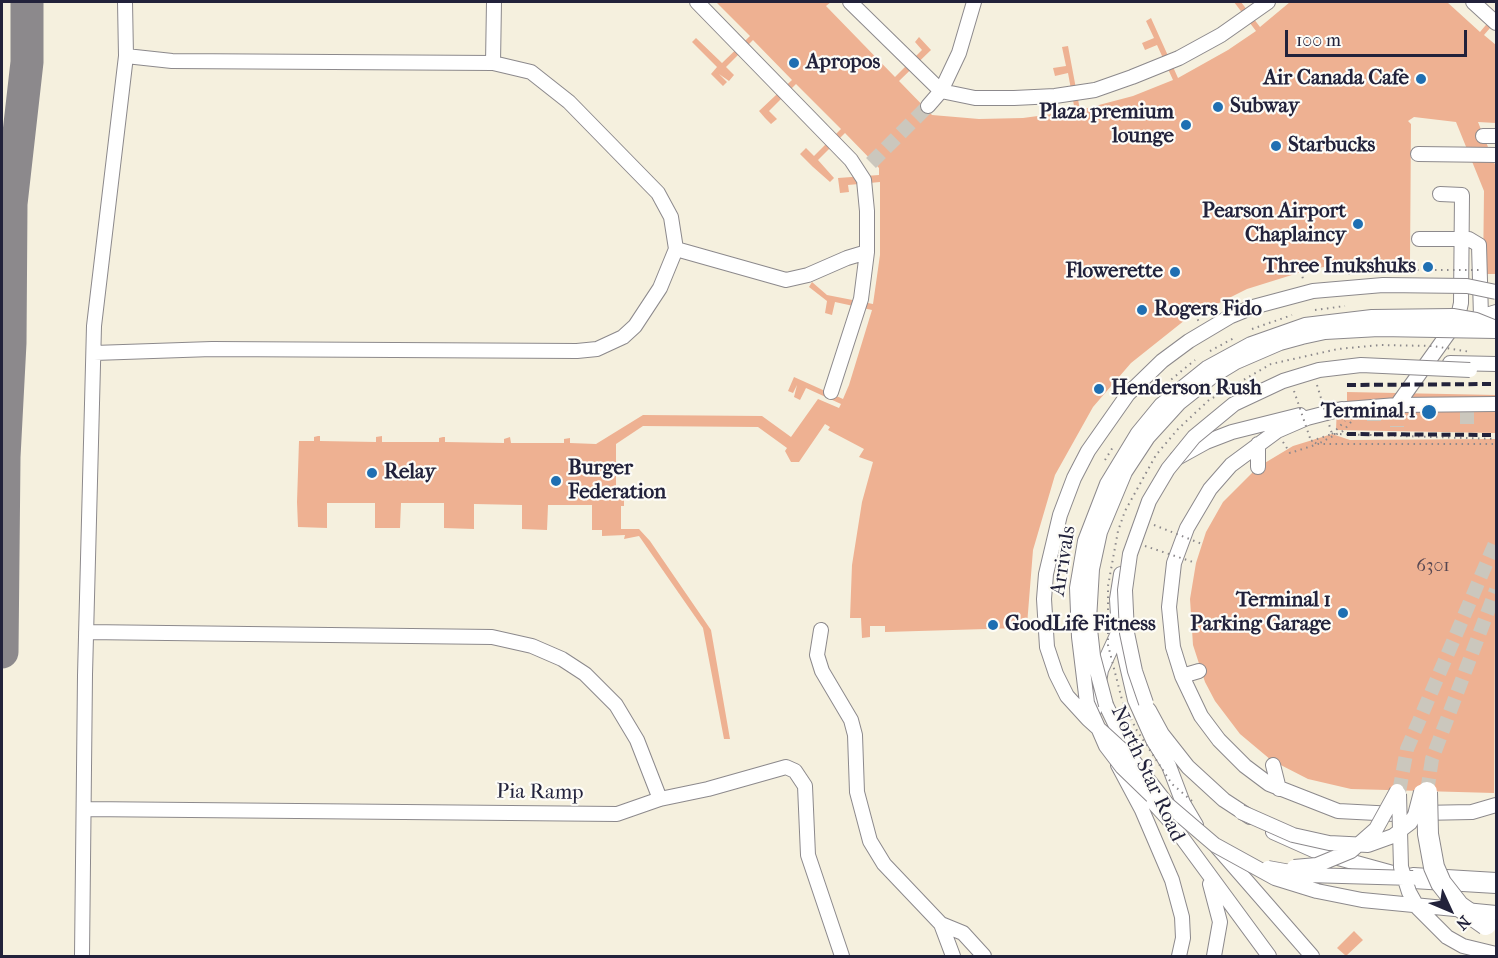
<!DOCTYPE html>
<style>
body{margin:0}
#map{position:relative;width:1498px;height:958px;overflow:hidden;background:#f5f0de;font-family:"IM FELL French Canon",serif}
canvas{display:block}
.frame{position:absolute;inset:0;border:3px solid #22223b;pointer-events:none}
.north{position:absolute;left:1420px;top:880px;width:60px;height:60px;-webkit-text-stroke:4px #fdfcf7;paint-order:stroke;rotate:134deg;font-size:16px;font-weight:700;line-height:24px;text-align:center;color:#22223b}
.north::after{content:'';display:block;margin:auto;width:21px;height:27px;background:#22223b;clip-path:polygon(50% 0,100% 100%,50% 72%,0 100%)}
.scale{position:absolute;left:1285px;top:30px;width:182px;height:27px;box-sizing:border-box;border:3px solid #22223b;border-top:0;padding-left:8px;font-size:18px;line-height:21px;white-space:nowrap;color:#22223b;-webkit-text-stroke:4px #fdfcf7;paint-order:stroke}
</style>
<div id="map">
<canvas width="1498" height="958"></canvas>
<div class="frame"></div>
<div class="north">N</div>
<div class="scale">100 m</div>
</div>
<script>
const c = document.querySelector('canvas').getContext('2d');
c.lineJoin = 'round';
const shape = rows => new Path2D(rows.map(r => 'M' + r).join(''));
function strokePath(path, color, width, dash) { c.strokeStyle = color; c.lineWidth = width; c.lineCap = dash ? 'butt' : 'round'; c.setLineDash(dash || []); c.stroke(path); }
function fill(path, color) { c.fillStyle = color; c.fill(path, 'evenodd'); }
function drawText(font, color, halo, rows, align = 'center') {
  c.font = font + ' "IM FELL French Canon",serif'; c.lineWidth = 4.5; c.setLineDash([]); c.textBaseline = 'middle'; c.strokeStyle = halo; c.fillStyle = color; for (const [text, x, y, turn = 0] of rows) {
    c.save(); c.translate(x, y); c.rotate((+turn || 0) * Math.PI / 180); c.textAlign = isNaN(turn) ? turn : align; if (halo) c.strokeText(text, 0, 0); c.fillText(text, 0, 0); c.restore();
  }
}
const taxiway = shape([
 [2,652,4,457,10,343,11,204,27,62,27,2]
]);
const building = shape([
 [716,2,831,2,826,6,895,77,922,50,915,42,919,37,931,50,899,81,932,115,979,119,1023,118,1075,111,1068,73,1055,76,1053,68,1066,66,1062,47,1068,46,1080,110,1133,96,1173,80,1157,45,1145,50,1142,43,1154,38,1146,21,1151,18,1178,78,1228,50,1256,31,1234,2,1241,2,1260,27,1290,2,1447,2,1480,32,1496,13,1496,21,1484,35,1496,45,1496,123,1478,122,1496,167,1496,274,1483,274,1484,191,1456,122,1414,117,1408,121,1411,124,1410,261,1362,261,1311,269,1247,289,1185,320,1131,363,1093,407,1055,475,1033,550,1027,625,1020,626,1020,628,885,632,885,626,870,626,870,637,862,638,861,618,850,618,852,565,862,502,873,462,859,457,864,449,828,430,830,427,825,424,799,462,791,462,785,451,787,448,758,427,643,426,616,444,616,499,624,499,624,506,621,506,621,529,639,529,650,541,711,630,730,739,724,739,703,628,639,536,624,539,625,535,602,536,602,530,592,530,592,505,548,505,547,530,522,529,522,505,474,504,474,529,444,528,444,503,401,503,400,528,375,528,375,503,327,503,327,528,298,527,297,502,299,441,314,441,314,437,318,436,320,436,320,441,376,442,376,437,382,436,382,442,439,442,439,438,443,437,445,437,445,442,504,443,504,439,510,437,511,443,564,443,564,439,570,438,570,443,596,444,643,415,762,416,791,437,818,399,839,408,841,404,806,388,800,400,794,397,797,385,793,393,788,391,794,377,843,399,849,385,872,310,835,302,832,315,825,313,827,301,809,287,812,282,827,295,873,304,880,255,880,182,848,185,849,192,840,193,838,178,879,175,879,168,845,133,818,160,834,178,830,182,813,167,800,154,806,148,814,156,841,129,796,84,769,111,777,119,771,124,765,118,759,111,792,80,753,40,726,67,734,75,729,81,719,74,727,82,723,86,711,74,717,67,692,42,696,38,722,63,750,36],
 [1347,392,1496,395,1495,433,1336,430,1337,405,1347,405],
 [1332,434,1350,440,1496,439,1494,793,1351,789,1308,779,1271,760,1240,734,1215,701,1205,682,1193,645,1190,599,1196,563,1206,532,1223,502,1258,467,1293,446],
 [1354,931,1363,940,1346,956,1337,948]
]);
const minorTunnel = shape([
 [871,163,928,106],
 [1397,405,1397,427],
 [1374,407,1374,427],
 [1467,424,1467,404],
 [1399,792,1407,749,1496,541],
 [1427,792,1432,759,1496,590]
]);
const path = shape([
 [1339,143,1361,142],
 [1301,271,1303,279],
 [1351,422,1343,431,1337,434,1318,444,1311,441,1332,434,1337,434,1496,439],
 [1332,434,1345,421],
 [1283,442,1290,453,1318,444,1496,444]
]);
const minor = shape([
 [697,2,851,160,864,180,867,211,867,252,861,299,831,392],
 [850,2,941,91,975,98,1014,98,1055,96,1095,90,1132,77,1179,58,1221,35,1268,2],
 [1473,2,1496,23],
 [493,63,494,2],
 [928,106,941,91,959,53,974,2],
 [1483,136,1496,136],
 [1418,154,1496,155],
 [1419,239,1469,239,1479,245,1481,317],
 [676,249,786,280,808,275,847,258,867,252],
 [1474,319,1496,312],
 [94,353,212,349,577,351,597,349,623,337,635,326,660,288,676,249,671,217,658,193,569,102,531,72,493,63,172,61,126,56],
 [1450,363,1496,364],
 [1397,405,1457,321,1461,303,1462,195,1440,194],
 [1342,409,1307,418,1277,431,1231,465,1210,489,1187,528,1174,563,1169,607,1173,647,1182,676,1201,716,1219,740,1245,766,1269,784,1338,811,1395,814],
 [1334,410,1397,405,1496,404],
 [1258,444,1258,467],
 [1177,458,1206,442,1232,432,1300,415],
 [1121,574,1117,599,1119,631,1135,700,1153,740,1169,766,1183,803,1196,825],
 [821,630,817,655,822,671,851,720,855,735,857,792,870,841,884,864,941,924,953,956],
 [86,632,492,637,532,646,562,659,585,674,616,705,637,740,660,799],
 [1182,676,1199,671],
 [1106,705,1132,759],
 [1149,710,1162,734,1188,767,1224,800,1250,817],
 [1094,711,1101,670,1119,631],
 [1118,765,1142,810,1172,880,1182,917,1183,938,1179,956],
 [1273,765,1279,789],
 [1141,789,1169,820,1269,956],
 [84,809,617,814,660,799,708,789,786,767,795,771,805,786,808,855,842,956],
 [1420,813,1472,812,1496,805],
 [1273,832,1320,853,1400,875],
 [1217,847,1312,956],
 [1210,884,1220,922,1214,956],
 [941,924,963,933,984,956],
 [82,956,85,675,94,326,126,56,125,2]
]);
const highway = shape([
 [1413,878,1496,883]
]);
const rail = shape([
 [1347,385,1496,384],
 [1347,434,1496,435]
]);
const pathBridge = shape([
 [1399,270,1479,270],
 [1349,275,1349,263],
 [1315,310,1345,306],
 [1195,314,1199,322],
 [1252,329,1292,315],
 [1210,351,1234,338],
 [1317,385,1332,434],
 [1162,387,1195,360],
 [1294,391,1311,441],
 [1105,460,1113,447],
 [1154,525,1202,544],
 [1145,546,1196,563],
 [1192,801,1172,784,1136,729,1122,700,1108,645,1108,586,1118,531,1125,511,1156,455,1178,429,1209,400,1271,364,1338,349,1380,345,1433,346,1471,352]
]);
const minorBridge = shape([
 [1496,292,1467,286,1383,285,1313,291,1253,307,1231,316,1189,341,1162,361,1128,394,1088,451,1074,478,1060,515,1046,574,1044,599,1047,647,1056,674,1067,696,1088,719,1132,759,1167,804,1215,845,1275,878,1317,891,1362,900,1496,913],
 [1146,703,1135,671,1127,633,1125,590,1130,554,1149,501,1168,469,1194,437,1234,404,1283,381,1319,370,1361,365,1470,370],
 [1106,705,1093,656,1089,620,1092,569,1100,532,1125,472,1148,437,1179,403,1213,376,1236,362,1280,343,1302,337,1325,332,1379,329,1496,331],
 [1399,794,1401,867,1409,892,1418,908,1447,937,1463,946,1496,954],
 [1152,796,1122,767,1106,746,1096,723,1087,703,1079,637,1077,588,1085,541,1107,484,1138,433,1161,405,1207,368,1251,344,1305,325,1372,317,1453,316,1476,320,1496,328],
 [1241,812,1293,835,1329,843,1368,845,1393,836,1410,823,1415,815,1421,792],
 [1294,867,1317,865,1351,851,1376,829,1397,791],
 [1268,868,1307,875,1413,878]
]);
const highwayBridge = shape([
 [1427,792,1428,834,1434,867,1441,883,1459,906,1486,925]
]);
const markers = [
 [794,63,6,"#1f6fb2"],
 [1421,79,6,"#1f6fb2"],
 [1218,107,6,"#1f6fb2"],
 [1186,125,6,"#1f6fb2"],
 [1276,146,6,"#1f6fb2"],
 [1358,224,6,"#1f6fb2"],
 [1428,267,6,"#1f6fb2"],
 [1175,272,6,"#1f6fb2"],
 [1142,310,6,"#1f6fb2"],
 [1099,389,6,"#1f6fb2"],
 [1429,412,8,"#1f6fb2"],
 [372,473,6,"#1f6fb2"],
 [556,481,6,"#1f6fb2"],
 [1343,613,6,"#1f6fb2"],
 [993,625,6,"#1f6fb2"]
];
const numberNames = [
 ["6301",1433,567]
];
const poiNames = [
 ["Apropos",806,63],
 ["Air Canada Cafe",1409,79,"right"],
 ["Subway",1230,107],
 ["Plaza premium",1174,113,"right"],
 ["lounge",1174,137,"right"],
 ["Starbucks",1288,146],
 ["Pearson Airport",1346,212,"right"],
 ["Chaplaincy",1346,236,"right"],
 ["Three Inukshuks",1416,267,"right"],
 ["Flowerette",1163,272,"right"],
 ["Rogers Fido",1154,310],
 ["Henderson Rush",1111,389],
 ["Terminal 1",1416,412,"right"],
 ["Burger",568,469],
 ["Federation",568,493],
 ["Relay",384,473],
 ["Terminal 1",1331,601,"right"],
 ["Parking Garage",1331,625,"right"],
 ["GoodLife Fitness",1005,625]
];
const streetNames = [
 ["Arrivals",1064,561,-81],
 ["North Star Road",1147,774,65],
 ["Pia Ramp",540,793,1]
];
strokePath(taxiway, '#8c898c', 33);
fill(building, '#eeb192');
strokePath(minorTunnel, '#cbc7bd', 14, [14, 7]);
strokePath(minor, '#8c898c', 16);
strokePath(highway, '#8c898c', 22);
strokePath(path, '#8c898c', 2, [1.5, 4.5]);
strokePath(minor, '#fff', 14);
strokePath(highway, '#fff', 20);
strokePath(rail, '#22223b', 4, [9, 4.5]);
strokePath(minorBridge, '#8c898c', 16, []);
strokePath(highwayBridge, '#8c898c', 22, []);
strokePath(pathBridge, '#8c898c', 2, [1.5, 4.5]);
strokePath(minorBridge, '#fff', 14);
strokePath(highwayBridge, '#fff', 20);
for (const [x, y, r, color] of markers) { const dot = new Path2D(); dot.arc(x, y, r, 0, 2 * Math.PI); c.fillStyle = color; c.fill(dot); strokePath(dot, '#fdfcf7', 2); }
drawText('18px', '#554651', null, numberNames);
drawText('bold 21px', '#22223b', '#fdfcf7', poiNames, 'left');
drawText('21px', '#22223b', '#fdfcf7', streetNames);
</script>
